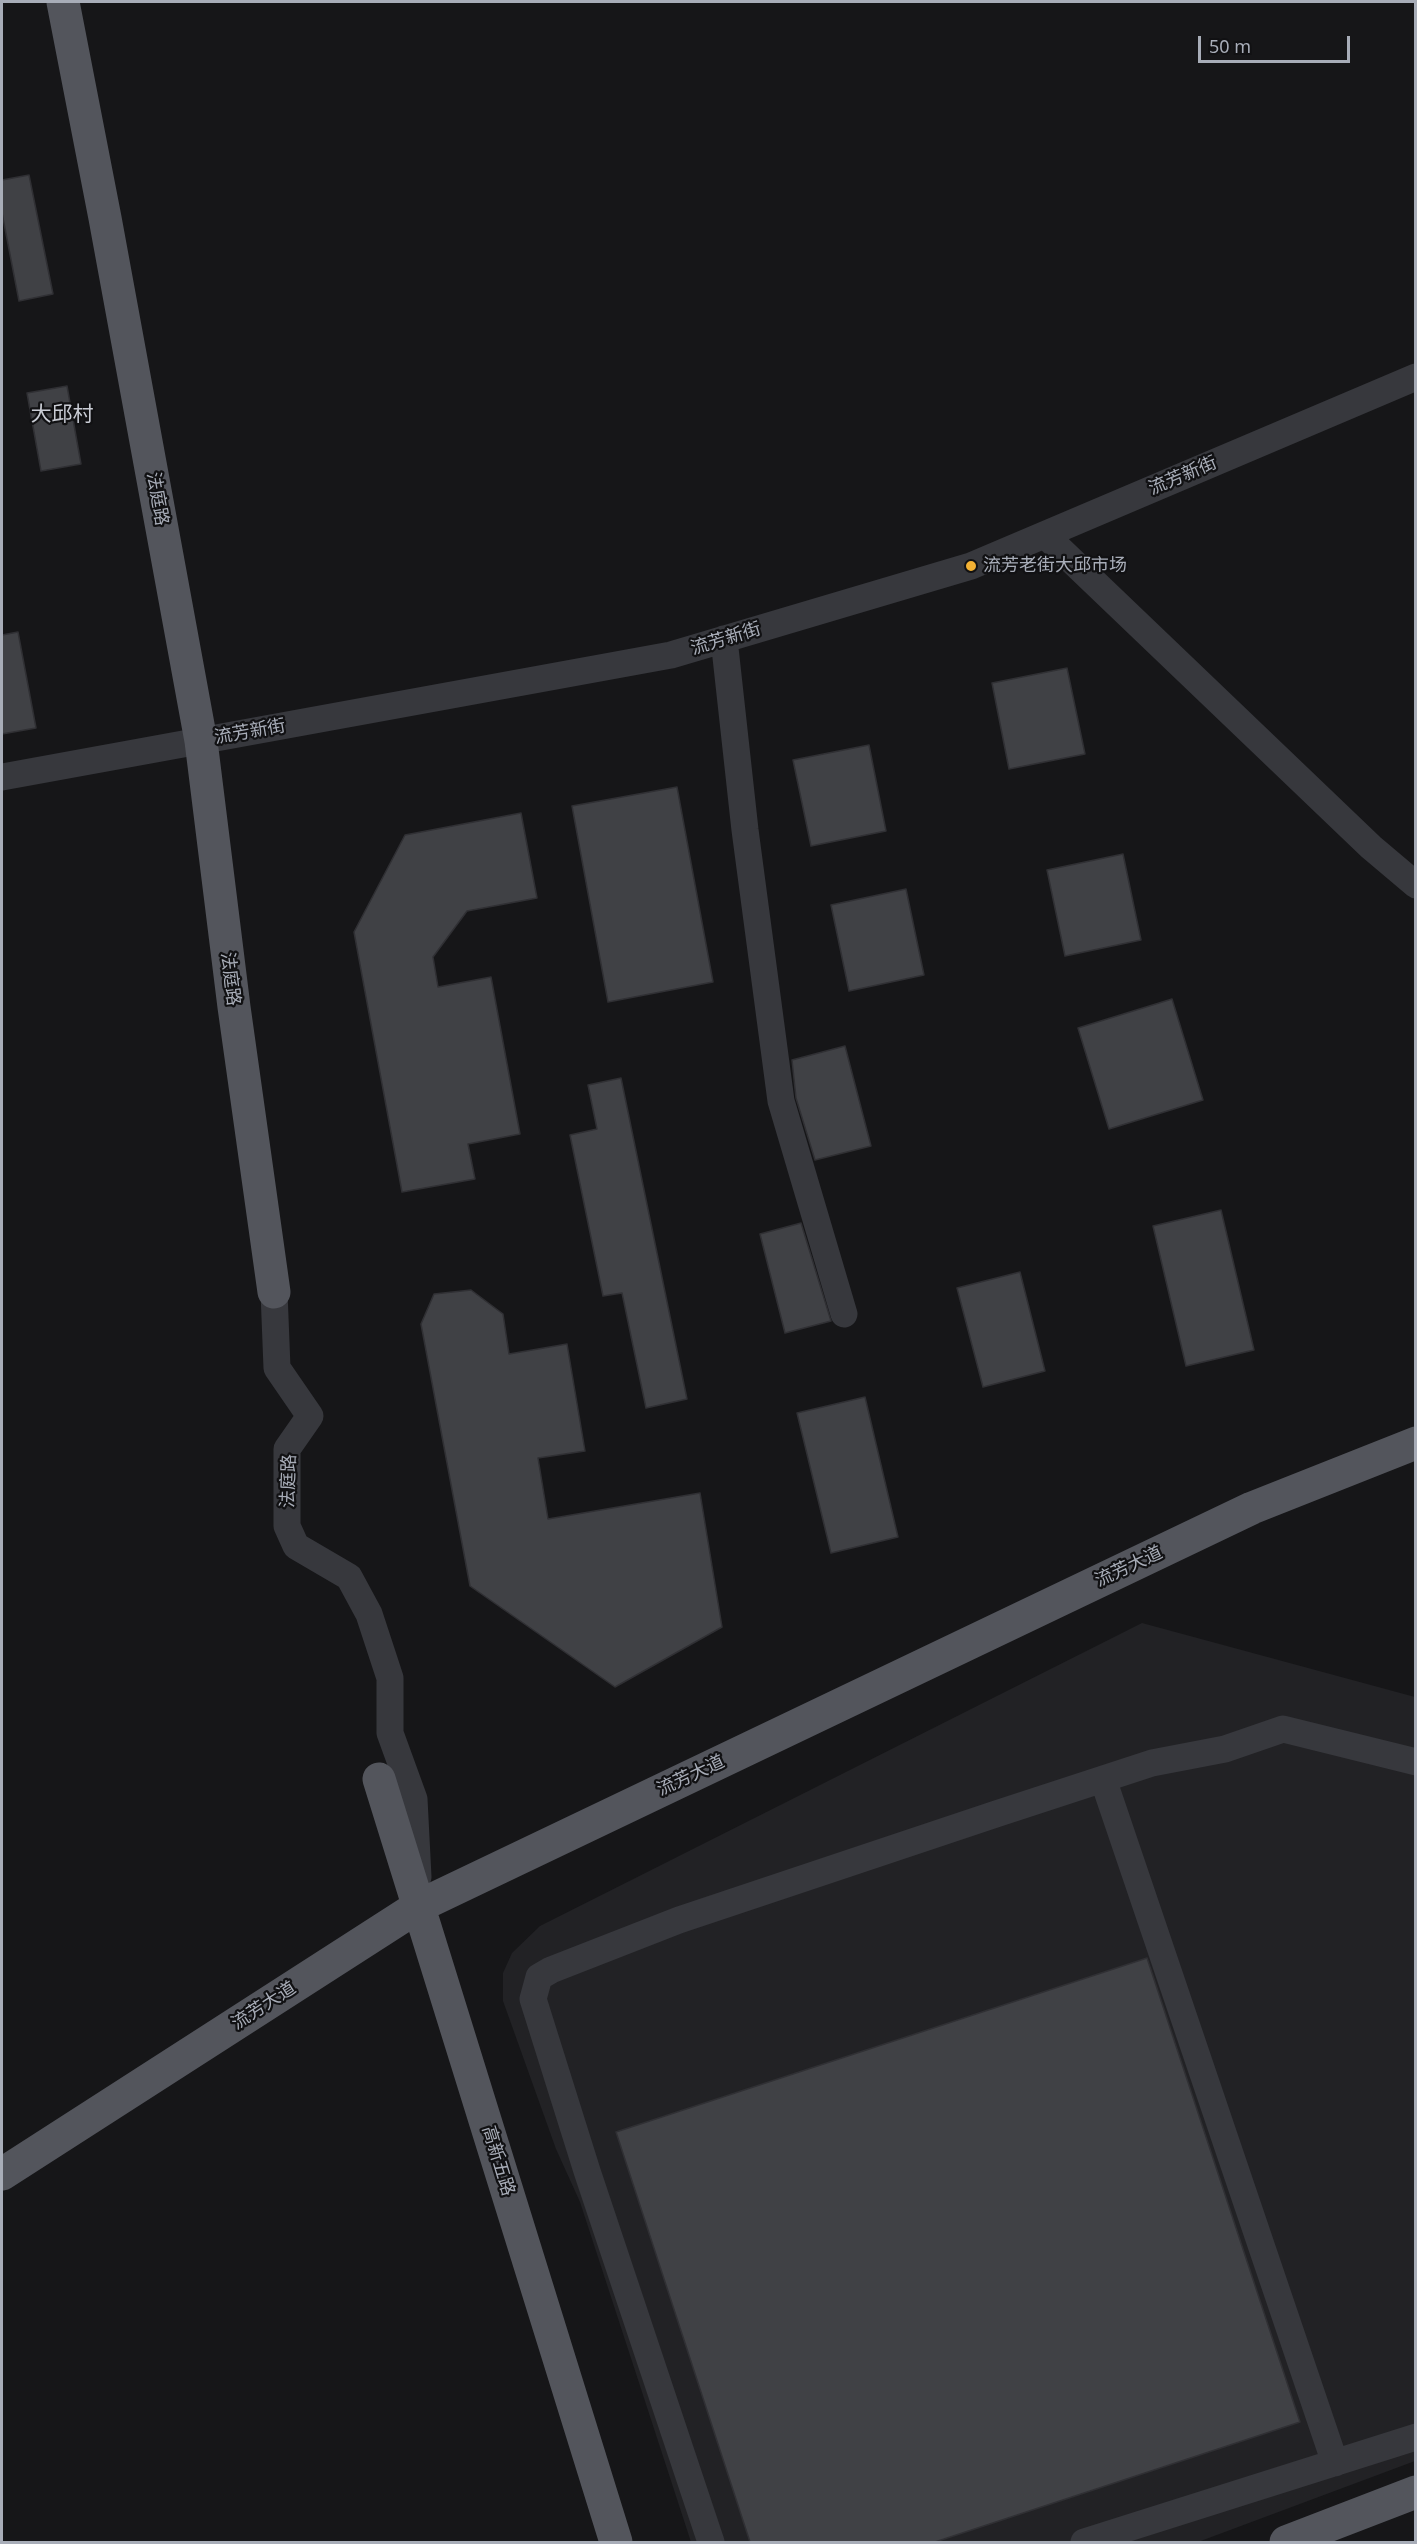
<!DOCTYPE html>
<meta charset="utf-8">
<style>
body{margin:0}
#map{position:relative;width:1417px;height:2544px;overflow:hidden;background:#161618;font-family:"Noto Sans",sans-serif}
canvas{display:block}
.frame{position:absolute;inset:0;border:3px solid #a8adb8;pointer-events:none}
.scale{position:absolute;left:1198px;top:36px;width:152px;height:27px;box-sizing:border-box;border:3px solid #a8adb8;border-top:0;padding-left:8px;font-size:18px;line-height:21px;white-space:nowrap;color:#a8adb8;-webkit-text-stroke:4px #111113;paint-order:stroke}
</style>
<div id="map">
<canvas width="1417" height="2544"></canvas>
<div class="frame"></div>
<div class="scale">50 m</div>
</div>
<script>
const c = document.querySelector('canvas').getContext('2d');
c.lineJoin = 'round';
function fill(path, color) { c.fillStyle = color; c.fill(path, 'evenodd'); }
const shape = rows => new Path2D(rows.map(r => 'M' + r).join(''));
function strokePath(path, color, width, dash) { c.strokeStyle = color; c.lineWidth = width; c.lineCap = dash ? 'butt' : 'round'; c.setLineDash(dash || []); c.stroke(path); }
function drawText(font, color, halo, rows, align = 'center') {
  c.font = font + ' "Noto Sans","Noto Sans SC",sans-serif'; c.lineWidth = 4.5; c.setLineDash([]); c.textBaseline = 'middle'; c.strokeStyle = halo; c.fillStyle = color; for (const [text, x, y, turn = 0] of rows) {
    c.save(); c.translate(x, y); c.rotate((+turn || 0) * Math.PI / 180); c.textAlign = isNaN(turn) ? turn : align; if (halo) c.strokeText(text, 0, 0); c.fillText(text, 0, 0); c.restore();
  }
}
const built = shape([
 [1142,1623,1415,1697,1415,2461,1198,2542,691,2542,580,2202,556,2149,503,2001,503,1973,512,1953,540,1926]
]);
const building = shape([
 [29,175,53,294,19,301,2,213,2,180,29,175],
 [67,386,81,464,41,471,27,393,67,386],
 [18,632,36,728,2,734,2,635,18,632],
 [1067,668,1085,754,1009,769,992,683,1067,668],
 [869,745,886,831,811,846,793,760,869,745],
 [677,787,713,982,608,1002,572,806,677,787],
 [521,813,537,898,467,911,433,957,438,987,491,977,520,1134,468,1144,475,1179,402,1192,354,932,405,835,521,813],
 [1123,854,1141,940,1065,956,1047,870,1123,854],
 [906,889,924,975,849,991,831,905,906,889],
 [1172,999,1203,1100,1109,1129,1078,1028,1172,999],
 [845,1046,871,1146,815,1160,796,1098,792,1060,845,1046],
 [621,1078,687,1399,646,1408,622,1293,603,1296,570,1135,597,1129,588,1085,621,1078],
 [1221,1210,1254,1350,1186,1366,1153,1226,1221,1210],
 [801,1223,831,1321,785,1333,760,1234,801,1223],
 [1020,1272,1045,1371,983,1387,957,1288,1020,1272],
 [471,1290,503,1314,509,1354,567,1344,585,1451,538,1458,548,1519,700,1493,722,1627,615,1687,470,1586,421,1324,434,1294,471,1290],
 [865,1397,898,1537,831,1553,797,1413,865,1397],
 [1147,1958,1300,2422,935,2542,750,2542,616,2132,1147,1958]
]);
const minor = shape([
 [1045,535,1371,847,1416,885],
 [724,639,745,830,781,1101,844,1314],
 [2,777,671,655,971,566,1416,377],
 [274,1292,277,1368,310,1416,287,1449,287,1526,296,1546,349,1577,369,1614,390,1678,390,1733,414,1799,418,1877],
 [1103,1779,1335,2463],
 [711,2542,587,2171,533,1999,539,1977,551,1970,679,1920,996,1814,1152,1763,1225,1749,1283,1729,1416,1762],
 [1084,2542,1416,2437]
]);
const major = shape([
 [63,2,105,218,201,741,234,1007,274,1292],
 [379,1779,616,2542],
 [2,2174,419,1906,1252,1508,1416,1443],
 [1286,2542,1416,2492]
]);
const markers = [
 [971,566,6,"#f2b134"]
];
const streetNames = [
 ["流芳新街",1183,476,-23],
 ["法庭路",157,499,80],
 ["流芳新街",726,639,-17],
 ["流芳新街",250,732,-10],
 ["法庭路",230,979,83],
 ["法庭路",289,1481,-88],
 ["流芳大道",1129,1567,-25],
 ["流芳大道",691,1776,-25],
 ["流芳大道",264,2006,-33],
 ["高新五路",498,2161,73]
];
const poiNames = [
 ["流芳老街大邱市场",983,566]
];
const quarterNames = [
 ["大邱村",62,415]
];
fill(built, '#222225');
fill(building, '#404145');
strokePath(building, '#303034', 1.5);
strokePath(minor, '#37383d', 27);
strokePath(major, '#53555c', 33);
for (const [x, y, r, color] of markers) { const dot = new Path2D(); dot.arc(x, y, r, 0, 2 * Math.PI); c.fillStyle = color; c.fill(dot); strokePath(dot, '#111113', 2); }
drawText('18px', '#a8adb8', '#111113', streetNames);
drawText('18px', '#a8adb8', '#111113', poiNames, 'left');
drawText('21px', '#c9ccd4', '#111113', quarterNames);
</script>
